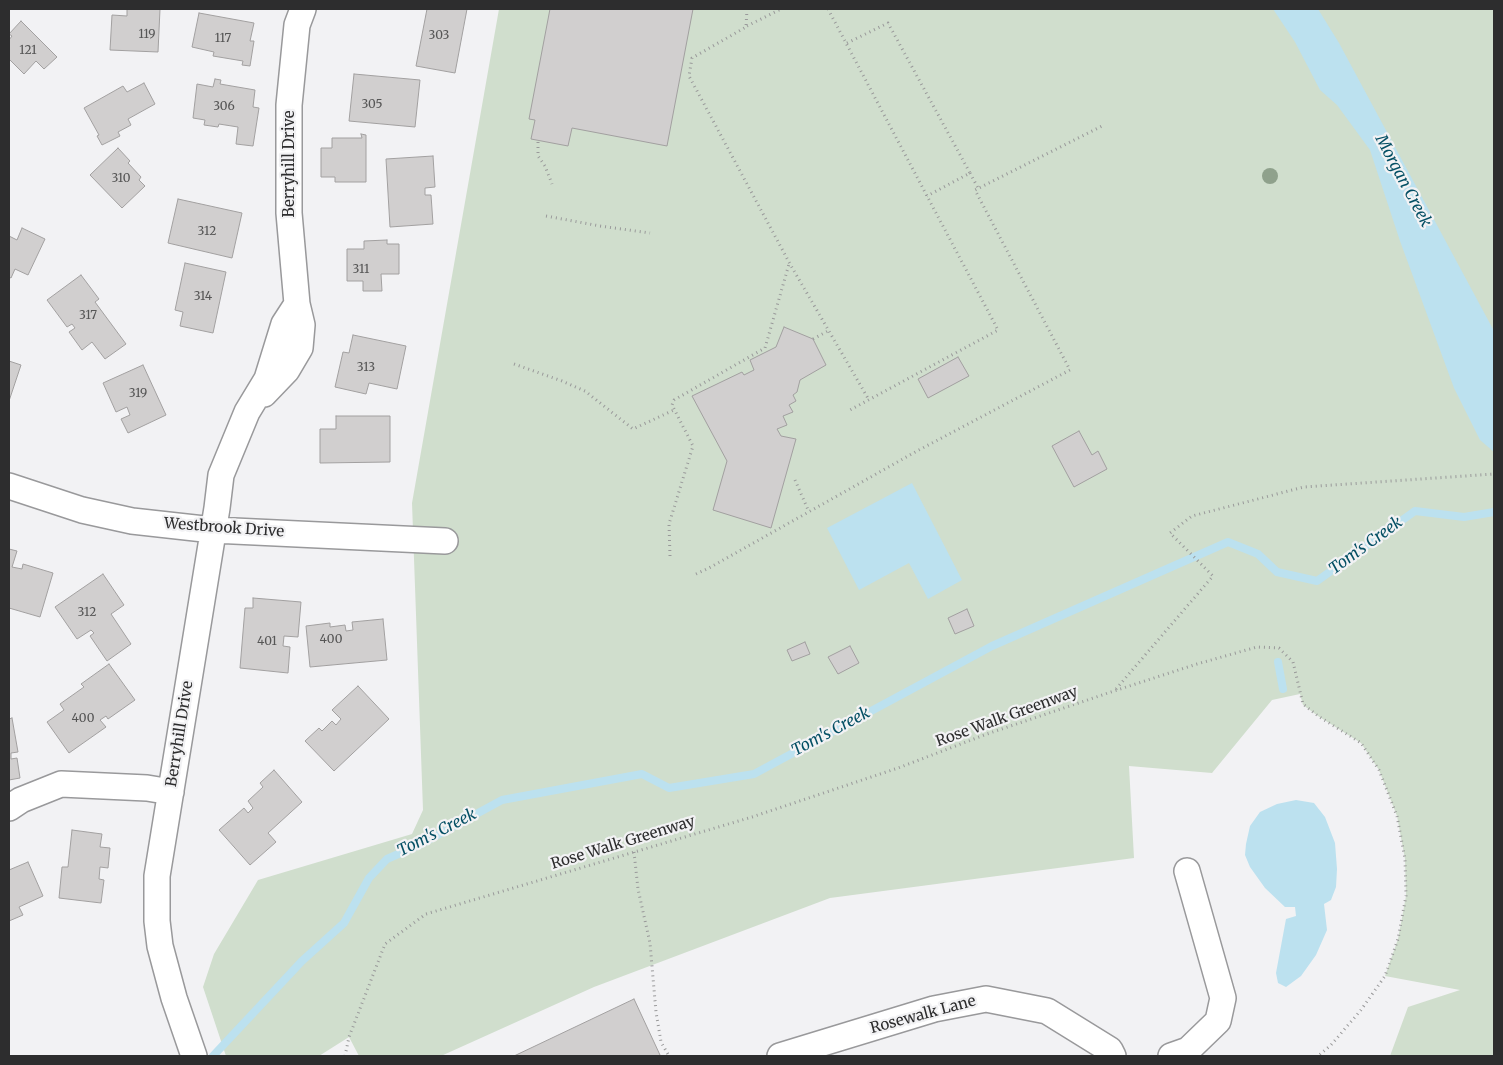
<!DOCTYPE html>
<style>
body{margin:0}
#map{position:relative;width:1503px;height:1065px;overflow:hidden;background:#f2f2f4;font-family:Merriweather,serif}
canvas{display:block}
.frame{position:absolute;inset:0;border:10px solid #2d2d2e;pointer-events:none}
</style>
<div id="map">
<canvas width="1503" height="1065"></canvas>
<div class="frame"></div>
</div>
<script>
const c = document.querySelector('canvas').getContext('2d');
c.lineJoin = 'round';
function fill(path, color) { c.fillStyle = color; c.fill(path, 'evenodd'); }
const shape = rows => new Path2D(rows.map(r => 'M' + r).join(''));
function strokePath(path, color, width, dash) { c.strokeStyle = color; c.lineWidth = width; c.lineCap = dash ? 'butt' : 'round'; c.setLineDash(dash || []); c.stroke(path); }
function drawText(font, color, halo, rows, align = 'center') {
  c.font = font + ' Merriweather,serif'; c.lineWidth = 4.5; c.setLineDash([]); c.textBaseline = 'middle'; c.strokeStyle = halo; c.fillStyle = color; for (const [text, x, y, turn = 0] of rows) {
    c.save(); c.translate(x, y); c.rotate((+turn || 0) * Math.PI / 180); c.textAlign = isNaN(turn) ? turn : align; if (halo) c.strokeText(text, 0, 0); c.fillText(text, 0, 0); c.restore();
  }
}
const green = shape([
 [499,9,1494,9,1494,1056,1390,1056,1408,1007,1460,990,1385,976,1398,939,1406,896,1405,859,1397,816,1379,770,1361,743,1318,716,1303,705,1300,694,1272,700,1212,773,1129,766,1134,858,830,898,594,987,441,1056,359,1056,349,1037,319,1056,226,1056,203,987,214,954,258,880,412,834,423,810,412,503]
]);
const water = shape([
 [1273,9,1318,9,1339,43,1494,331,1494,452,1480,440,1454,388,1400,241,1370,150,1337,105,1320,90,1295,42],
 [912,483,962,580,928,599,909,563,859,590,827,528],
 [1296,800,1314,803,1325,817,1335,843,1337,869,1336,887,1331,900,1324,904,1327,930,1316,955,1301,976,1286,987,1278,983,1276,973,1286,919,1296,916,1295,907,1285,907,1265,888,1250,867,1245,855,1246,844,1250,826,1260,812,1277,804]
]);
const stream = shape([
 [1278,662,1283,689],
 [213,1056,302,961,344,923,369,878,387,859,421,844,502,800,642,774,669,788,754,774,992,646,1228,542,1258,554,1277,572,1317,581,1415,511,1464,517,1494,512]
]);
const building = shape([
 [127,9,160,9,158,52,110,50,112,15,127,16,127,9],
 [427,9,467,9,455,73,416,66,427,9],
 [550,9,693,9,667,146,572,128,568,146,531,139,535,120,529,119,550,9],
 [199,13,254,23,250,41,254,41,250,66,242,65,243,61,213,56,214,52,192,47,199,13],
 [21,21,57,57,44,69,36,61,24,74,9,59,9,40,12,36,9,34,21,21],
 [354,74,420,80,415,127,349,121,354,74],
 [215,79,221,80,220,84,255,90,253,107,259,108,253,146,236,144,238,127,219,124,218,127,204,125,205,120,193,118,197,84,213,87,215,79],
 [144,83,155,104,128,119,131,125,118,132,120,136,102,145,97,136,99,135,84,108,123,86,127,92,144,83],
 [361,134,366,135,366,182,335,182,335,177,321,177,321,148,332,148,332,138,362,138,361,134],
 [118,148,130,161,128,163,141,177,139,180,145,186,122,208,90,175,118,148],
 [433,156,435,187,425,188,425,195,431,195,433,224,390,227,386,159,433,156],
 [178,199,242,213,232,258,168,243,178,199],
 [22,228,45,239,28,275,15,269,11,278,9,277,9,236,17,240,22,228],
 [387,240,387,244,399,244,399,274,381,274,382,291,363,291,363,281,347,281,347,249,364,249,364,241,387,240],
 [185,263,226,272,213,333,180,326,183,312,175,310,185,263],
 [81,275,99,299,95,302,126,344,105,359,92,342,82,350,69,332,75,328,72,324,67,327,47,300,81,275],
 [784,327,813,339,826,365,800,380,797,392,793,395,796,401,789,405,793,412,783,416,787,425,777,429,781,436,796,439,771,528,713,510,727,461,692,396,742,372,744,375,754,370,750,360,776,347,784,327],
 [353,335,406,346,397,389,369,383,366,394,335,387,343,352,349,353,353,335],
 [958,357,969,376,928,398,918,379,958,357],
 [9,361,21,365,9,401,9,361],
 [143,365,166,415,128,433,121,419,130,415,127,407,116,412,103,383,143,365],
 [336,416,390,416,390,462,320,463,320,429,336,429,336,416],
 [1079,431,1092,455,1098,451,1107,469,1074,487,1052,446,1079,431],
 [9,549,17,551,12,567,22,569,23,564,53,573,40,617,9,608,9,549],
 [103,574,124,605,111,614,131,644,107,661,90,636,94,633,91,630,77,639,55,607,103,574],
 [253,598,301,602,298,637,284,636,283,646,290,647,288,673,240,668,245,608,253,608,253,598],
 [967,609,974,626,955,634,948,618,967,609],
 [383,619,387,660,310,667,306,626,330,623,330,627,345,625,346,631,353,630,352,622,383,619],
 [805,642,810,654,792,661,787,650,805,642],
 [850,646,859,663,838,674,828,657,850,646],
 [109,664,135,700,108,719,106,716,100,720,106,727,69,753,47,722,64,710,60,704,84,687,81,684,109,664],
 [358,686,389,719,334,771,305,741,319,728,322,731,332,721,336,725,341,719,332,710,358,686],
 [12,718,18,752,11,753,11,759,17,758,20,778,9,780,9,719,12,718],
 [274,770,302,802,268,833,276,842,250,865,219,830,244,808,248,813,253,808,248,801,263,787,260,783,274,770],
 [72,830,102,834,100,847,110,848,108,868,100,867,99,879,104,880,101,903,59,898,62,867,68,867,72,830],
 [28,862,43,896,19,907,23,915,9,921,9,870,28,862],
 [634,999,660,1055,657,1056,514,1056,634,999]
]);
const path = shape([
 [747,9,746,27,692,58,689,76,790,264,869,400],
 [828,9,998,330,850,410],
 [747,26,781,9],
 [847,43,888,23,970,173,927,196],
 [538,142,538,156,545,166,552,184],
 [970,173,978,188],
 [546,216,600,226,650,233],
 [813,339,828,331],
 [514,364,562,381,585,391,633,429,674,410],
 [795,480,809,512],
 [670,556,669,524,693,446,672,405,674,400,765,348,789,264],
 [696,574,709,568,917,451,1070,370,975,190,1104,125],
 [1116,689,1213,576,1170,533,1192,516,1304,487,1494,474],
 [634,852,638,889,650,943,656,1012,661,1042,669,1056],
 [345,1056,349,1037,385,944,426,914,752,817,898,768,987,734,1114,691,1197,664,1257,647,1279,648,1293,662,1303,704,1318,716,1361,743,1379,770,1397,816,1405,859,1406,896,1398,939,1385,976,1361,1010,1331,1045,1318,1056]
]);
const minor = shape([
 [264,394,287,370,300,348,302,325,297,304,289,213,289,105,297,25,303,9],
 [9,486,82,510,132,521,213,530,445,541],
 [9,808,21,800,61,784,147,788,171,792],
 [194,1056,174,998,160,946,157,921,157,876,217,508,221,475,247,412,267,379,284,324,297,304],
 [780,1056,934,1009,986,999,1047,1011,1110,1050,1113,1056],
 [1171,1056,1188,1050,1218,1021,1223,998,1187,871]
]);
const trees = [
 [1270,176]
];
const numberNames = [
 ["119",147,35],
 ["303",439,36],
 ["117",223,39],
 ["121",28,51],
 ["305",372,105],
 ["306",224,107],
 ["310",121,179],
 ["312",207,232],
 ["311",361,270],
 ["314",203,297],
 ["317",88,316],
 ["313",366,368],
 ["319",138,394],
 ["312",87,613],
 ["400",331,640],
 ["401",267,642],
 ["400",83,719]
];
const streetNames = [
 ["Berryhill Drive",290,164,-90],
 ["Westbrook Drive",224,528,4],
 ["Rose Walk Greenway",1007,717,-20],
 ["Berryhill Drive",180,734,-81],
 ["Rose Walk Greenway",623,843,-17],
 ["Rosewalk Lane",923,1015,-15]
];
const waterNames = [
 ["Morgan Creek",1403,181,62],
 ["Tom's Creek",1366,546,-36],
 ["Tom's Creek",831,732,-28],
 ["Tom's Creek",437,833,-27]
];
fill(green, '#d0decd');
fill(water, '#bce1ef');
strokePath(stream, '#bce1ef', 8);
fill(building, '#d1cfcf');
strokePath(building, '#a2a0a0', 1);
strokePath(minor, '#99999b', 28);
strokePath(path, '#99999a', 3, [1, 4]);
strokePath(minor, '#fff', 25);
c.fillStyle = '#8fa18c';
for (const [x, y] of trees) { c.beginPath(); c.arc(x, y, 8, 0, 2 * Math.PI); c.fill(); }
drawText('12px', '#565656', null, numberNames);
drawText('15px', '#2d2d2e', '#f2f2f4', streetNames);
drawText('italic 16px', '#044f64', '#f2f2f4', waterNames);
</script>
